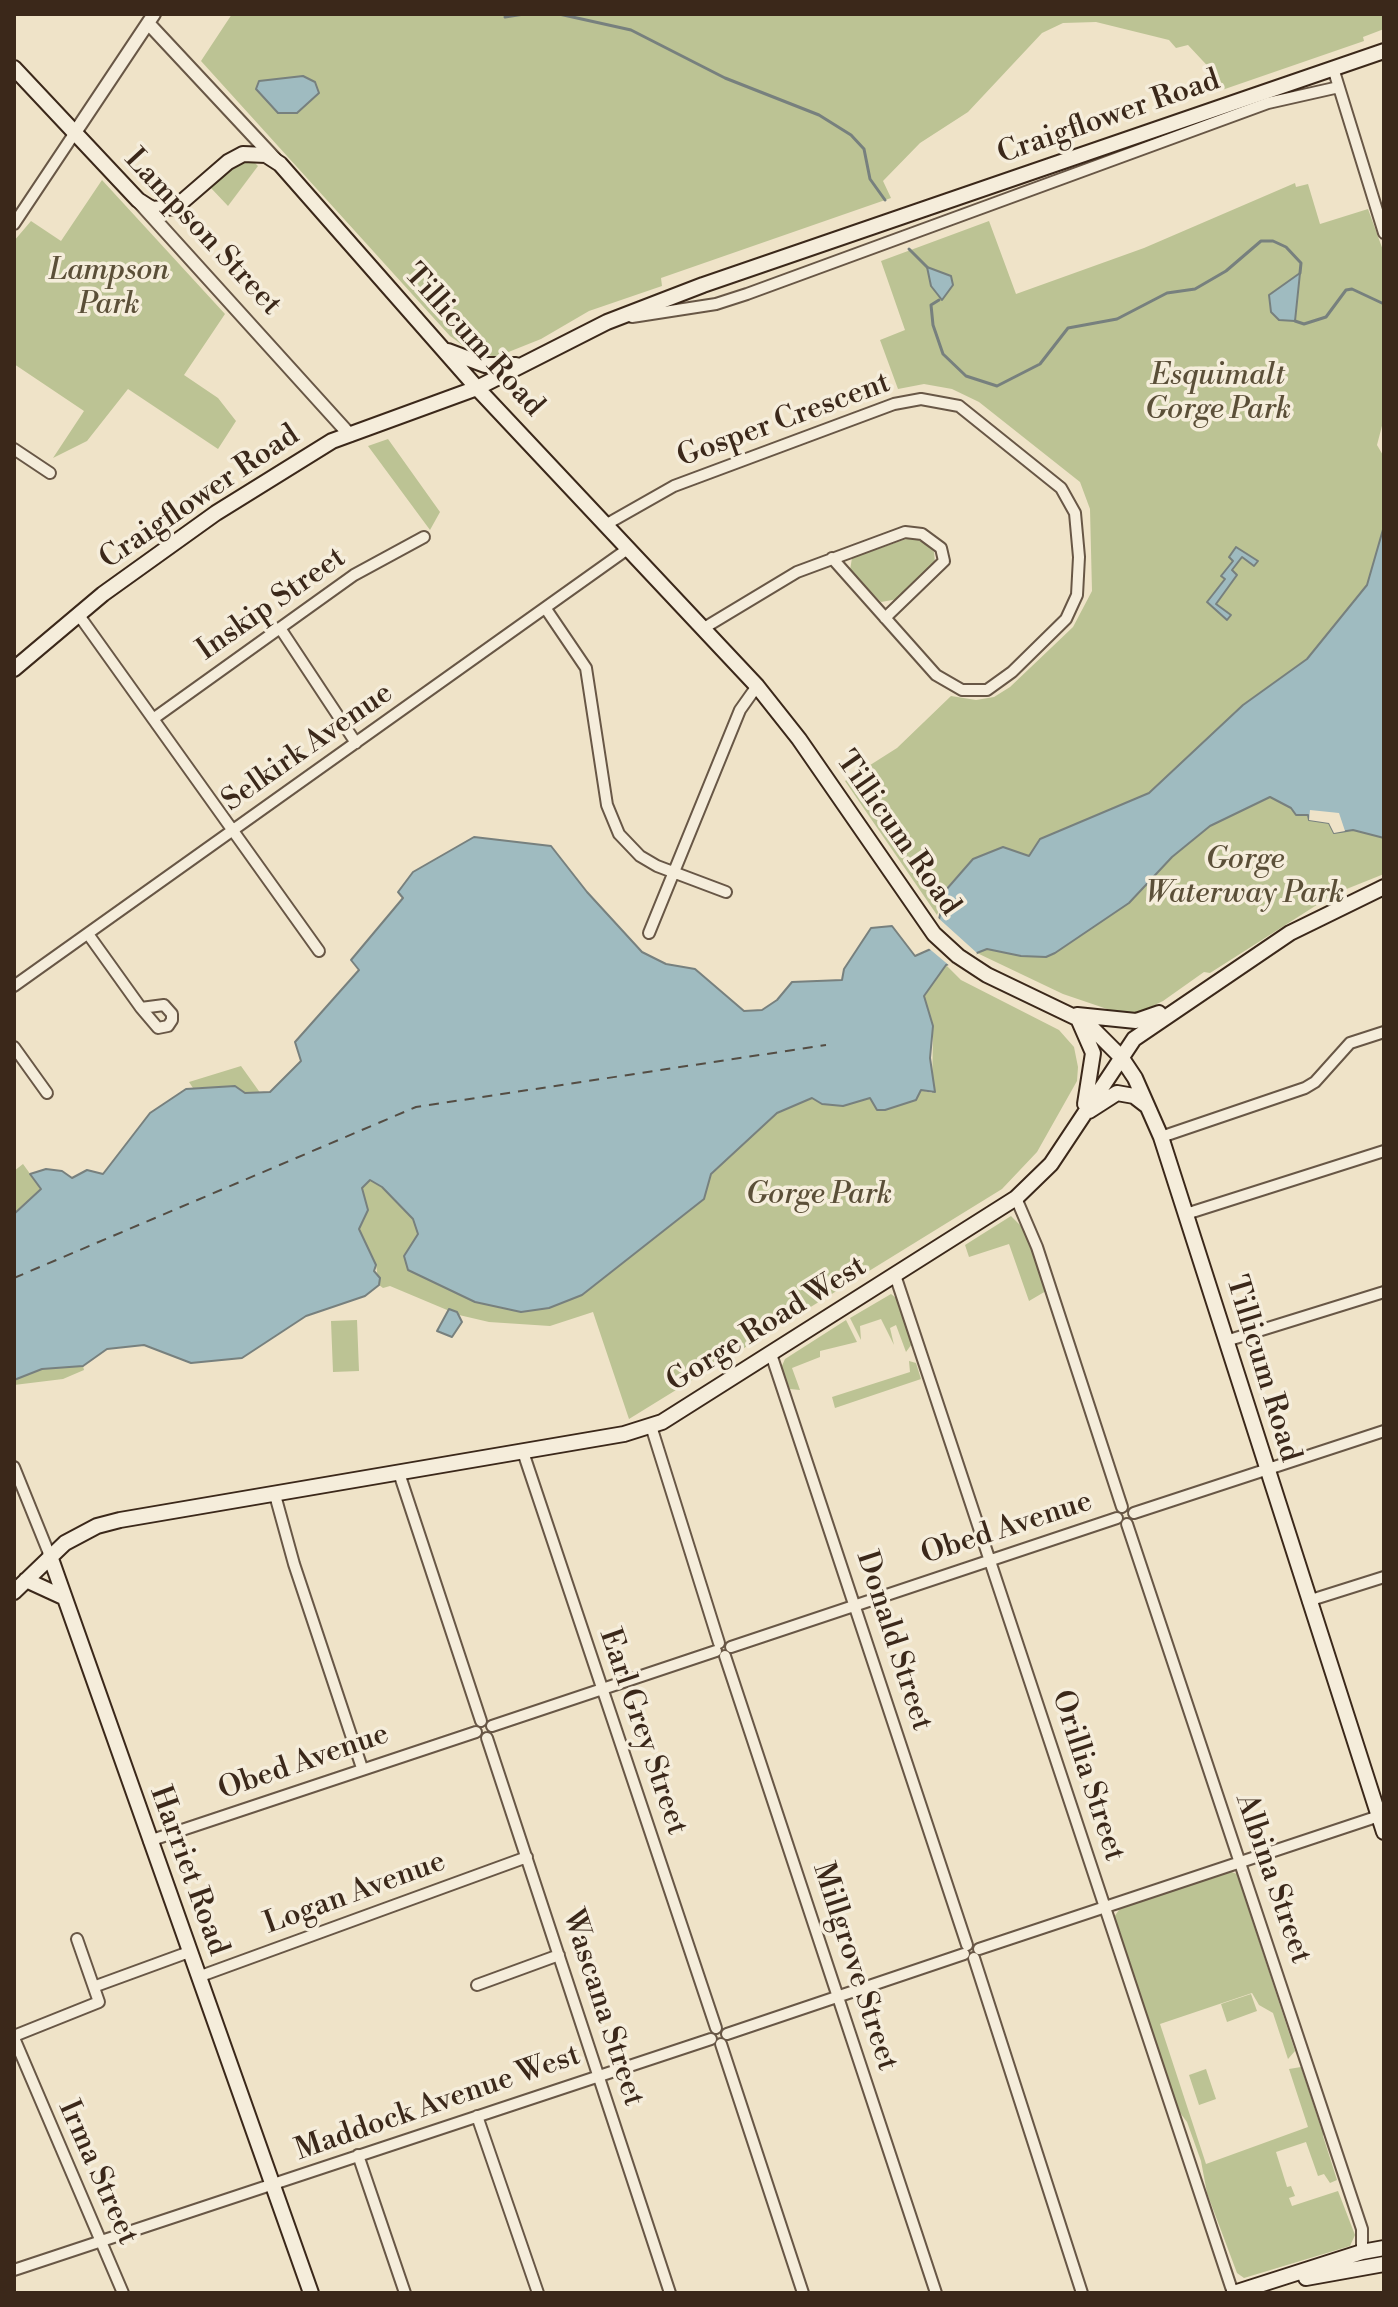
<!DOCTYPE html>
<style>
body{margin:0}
#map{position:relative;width:1398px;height:2307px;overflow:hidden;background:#efe3c8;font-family:"Libre Bodoni",serif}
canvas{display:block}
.frame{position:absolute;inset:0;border:16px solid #3b281a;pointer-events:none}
</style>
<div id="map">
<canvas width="1398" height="2307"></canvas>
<div class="frame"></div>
</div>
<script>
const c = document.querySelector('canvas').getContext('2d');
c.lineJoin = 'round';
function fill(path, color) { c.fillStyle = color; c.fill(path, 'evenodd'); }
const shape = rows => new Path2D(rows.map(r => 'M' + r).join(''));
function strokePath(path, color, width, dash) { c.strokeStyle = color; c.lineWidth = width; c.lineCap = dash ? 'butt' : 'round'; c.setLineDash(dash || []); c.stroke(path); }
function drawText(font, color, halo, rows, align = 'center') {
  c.font = font + ' "Libre Bodoni",serif'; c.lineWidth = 7; c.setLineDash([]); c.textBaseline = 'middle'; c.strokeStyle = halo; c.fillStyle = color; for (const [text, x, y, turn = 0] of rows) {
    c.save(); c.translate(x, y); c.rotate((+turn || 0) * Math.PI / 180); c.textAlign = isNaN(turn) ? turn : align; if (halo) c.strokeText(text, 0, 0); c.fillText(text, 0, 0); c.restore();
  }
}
const green = shape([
 [232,14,1384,14,1384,29,1363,37,1364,41,1222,90,1216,75,1188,45,1176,48,1169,40,1096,22,1063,23,1042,33,968,112,920,143,883,181,891,198,661,278,662,286,589,311,541,339,496,357,469,350,450,336,201,61],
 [253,161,258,166,228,206,210,187,239,163],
 [102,180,225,314,184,375,218,398,236,421,218,449,128,389,87,441,53,458,84,411,14,364,14,241,31,221,61,241],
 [1295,183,1296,187,1308,184,1320,224,1368,209,1384,253,1384,418,1377,445,1384,457,1384,526,1367,585,1307,659,1243,705,1149,793,1040,839,1029,856,1004,848,973,859,948,886,937,915,845,781,897,748,951,696,976,700,994,697,1010,687,1073,627,1092,591,1090,509,1080,482,979,402,952,389,924,384,898,389,880,340,905,330,881,261,989,221,1016,294,1144,248],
 [388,439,440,512,430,530,368,446],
 [909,538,924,541,934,552,935,563,898,599,881,602,850,570,852,558],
 [1271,797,1309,815,1309,820,1329,823,1335,833,1353,830,1384,838,1384,874,1334,894,1210,973,1204,972,1163,1001,1140,1012,1116,1012,1063,994,977,953,987,949,1021,956,1055,953,1129,903,1172,857,1210,826],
 [946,965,961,980,1059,1030,1074,1047,1078,1067,1077,1081,1037,1152,1002,1189,629,1419,593,1312,550,1326,489,1322,459,1315,390,1286,383,1288,379,1285,376,1265,359,1229,368,1210,362,1188,370,1180,382,1187,413,1219,418,1234,404,1256,408,1270,475,1302,521,1312,582,1295,703,1199,711,1174,777,1113,812,1098,843,1106,870,1098,885,1110,916,1100,921,1090,932,1093,933,1032,924,996],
 [241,1066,261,1094,240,1092,235,1086,193,1088,189,1082],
 [23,1164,41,1189,14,1214,14,1171],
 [1011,1216,1025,1230,1046,1291,1029,1301,1009,1244,969,1257,965,1245],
 [891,1294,900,1301,914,1341,906,1352,896,1325,890,1328,894,1345,881,1319,860,1326,861,1340,850,1318],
 [357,1320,359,1371,333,1372,331,1321],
 [846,1320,857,1342,820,1351,820,1357,792,1368,800,1390,790,1389,781,1368,785,1359],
 [909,1361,916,1363,921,1379,835,1408,832,1397,910,1372],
 [83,1366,84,1370,63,1379,14,1385,14,1380,42,1369],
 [1229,1871,1237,1874,1295,2051,1288,2059,1273,2013,1259,2005,1252,1993,1160,2024,1206,2164,1308,2127,1289,2069,1301,2067,1321,2128,1324,2128,1323,2136,1337,2180,1330,2183,1324,2174,1318,2176,1306,2142,1276,2152,1287,2187,1291,2186,1295,2196,1289,2198,1292,2206,1338,2191,1355,2235,1350,2246,1244,2278,1237,2273,1207,2193,1201,2161,1187,2122,1178,2110,1114,1917,1121,1907],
 [1251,1994,1257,2011,1227,2022,1221,2004],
 [1206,2069,1216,2099,1199,2105,1189,2075]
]);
const water = shape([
 [303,76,315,82,319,93,297,113,278,113,256,89,259,81,303,76],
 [927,267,951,276,953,285,942,300,931,286,927,267],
 [1300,273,1295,321,1279,320,1271,312,1269,295,1300,273],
 [1384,526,1384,838,1353,830,1334,833,1329,823,1309,820,1308,815,1296,815,1291,808,1270,797,1210,826,1172,857,1129,903,1055,953,1046,957,1021,956,987,949,946,965,924,996,933,1026,930,1058,935,1092,921,1090,916,1100,885,1110,877,1110,870,1098,843,1106,822,1104,812,1098,777,1113,711,1174,704,1199,582,1295,549,1308,521,1312,475,1302,408,1270,404,1256,418,1234,413,1219,382,1187,370,1180,362,1188,368,1210,359,1229,376,1265,374,1271,380,1278,379,1285,365,1296,306,1316,242,1358,191,1363,144,1345,107,1349,83,1366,42,1369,14,1380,14,1214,41,1189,30,1174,46,1169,62,1171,72,1178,87,1170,103,1174,150,1113,186,1089,235,1086,245,1093,270,1092,301,1061,295,1042,359,970,351,960,403,898,398,892,413,872,474,837,551,846,587,892,642,952,666,964,695,969,744,1011,762,1010,777,1000,792,982,842,980,844,969,871,928,892,926,915,956,933,948,945,891,973,859,1003,847,1029,856,1040,839,1149,793,1243,705,1307,659,1367,585,1384,526],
 [1236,547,1258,561,1254,566,1242,557,1232,570,1237,575,1216,604,1231,615,1227,620,1207,602,1225,579,1221,576,1233,561,1229,557,1236,547],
 [449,1309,457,1312,462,1322,452,1337,437,1331,449,1309]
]);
const pier = shape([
 [1310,810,1339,813,1345,831,1334,833,1329,823,1309,820],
 [936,916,977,953,975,958,951,967,926,946]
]);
const stream = shape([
 [559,14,631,30,725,78,819,115,851,135,864,149,870,179,885,200],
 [505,17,524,14],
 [909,249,927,267],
 [939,300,931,305,933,325,943,354,966,376,997,386,1040,364,1068,328,1117,319,1167,293,1195,289,1226,271,1261,241,1273,241,1286,247,1301,263,1300,273],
 [1295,321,1304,324,1326,317,1346,290,1352,289,1384,304]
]);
const ferry = shape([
 [14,1278,416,1107,826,1045]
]);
const minor = shape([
 [1333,68,1384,233],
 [14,224,74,134],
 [632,317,716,304,747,294,1268,103,1339,87],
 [14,449,50,473],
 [607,524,674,486,894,404,921,399,959,406,1061,488,1075,513,1079,557,1077,595,1066,619,1012,672,987,690,962,690,936,675,832,558],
 [546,609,586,668,607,805,619,834,640,856,657,866,726,892],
 [78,614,319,951],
 [280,628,356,743],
 [704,628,797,572,905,532,922,534,941,548,944,561,885,618],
 [153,719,354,575,424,537],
 [649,933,740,710,757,686],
 [88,934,141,1008],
 [14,986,629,548],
 [164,1005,172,1014,172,1020,168,1026,158,1028,141,1008,164,1005],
 [14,1047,47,1093],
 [1161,1137,1305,1088,1315,1082,1350,1043,1384,1032],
 [1016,1198,1037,1247,1122,1507],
 [1186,1214,1384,1151],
 [895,1275,1233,2293],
 [1226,1341,1384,1292],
 [771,1354,967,1945],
 [651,1426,719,1643],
 [523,1452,716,2028],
 [14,1467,50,1556],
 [399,1473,481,1721],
 [275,1495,294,1564,362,1768],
 [1134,1513,1384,1431],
 [1127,1524,1362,2229,1362,2252],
 [1308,1601,1384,1577],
 [731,1647,1117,1518],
 [725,1656,936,2293],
 [492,1726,716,1651],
 [487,1738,670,2293],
 [149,1841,476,1732],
 [979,1949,1382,1815],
 [974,1958,1082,2293],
 [198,1977,527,1857],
 [477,1985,559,1955],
 [96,1986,189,1952],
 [727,2034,964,1954],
 [14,2036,99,2002,77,1939],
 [14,2038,123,2293],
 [721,2044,803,2293],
 [477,2116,538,2293],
 [358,2155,405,2293],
 [14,2270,711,2039]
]);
const tertiary = shape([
 [148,23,275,159],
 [74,134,154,14],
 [140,203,350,435]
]);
const secondary = shape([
 [14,68,138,200,152,209,176,207,228,162,243,154,266,155,280,164,477,388,757,686,799,739,934,934,958,956,987,975,1087,1023,1121,1057,1135,1078,1161,1137,1384,1832],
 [448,351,485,365,516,365],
 [14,669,103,594,216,513,332,441,477,388,607,322,703,285,1384,51],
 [1077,1015,1136,1021,1159,1013],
 [1079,1021,1093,1053,1085,1104],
 [1089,1111,1117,1093,1134,1096,1147,1106],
 [50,1556,311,2293],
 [26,1580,63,1597],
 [14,1592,65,1543,97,1526,120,1520,624,1434,662,1422,1016,1198,1051,1164,1134,1039,1290,933,1384,887],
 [1306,2278,1384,2264],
 [1234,2293,1362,2252,1384,2248]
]);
const streetNames = [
 ["Craigflower Road",1109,118,-19],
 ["Lampson Street",202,233,47],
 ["Tillicum Road",473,341,48],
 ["Gosper Crescent",784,421,-20],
 ["Craigflower Road",200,498,-34],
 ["Inskip Street",272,605,-35],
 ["Selkirk Avenue",308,748,-35],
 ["Tillicum Road",897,834,55],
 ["Gorge Road West",767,1325,-32],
 ["Tillicum Road",1262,1369,73],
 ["Obed Avenue",1007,1529,-18],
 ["Donald Street",893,1641,72],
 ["Earl Grey Street",642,1732,71],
 ["Obed Avenue",304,1763,-19],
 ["Orillia Street",1087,1776,72],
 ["Harriet Road",188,1871,70],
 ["Albina Street",1272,1879,71],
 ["Logan Avenue",355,1894,-20],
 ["Millgrove Street",854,1967,72],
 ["Wascana Street",602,2008,72],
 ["Maddock Avenue West",438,2104,-19],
 ["Irma Street",97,2173,66]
];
const parkNames = [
 ["Lampson",109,272],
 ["Park",109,306],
 ["Esquimalt",1218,377],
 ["Gorge Park",1218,411],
 ["Gorge",1245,861],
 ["Waterway Park",1245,895],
 ["Gorge Park",819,1196]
];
fill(green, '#bcc394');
fill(water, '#9fbbc0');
strokePath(water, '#77807e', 2);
fill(pier, '#efe3c8');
strokePath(stream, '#77807e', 3);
strokePath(ferry, '#544d44', 2, [10, 8]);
strokePath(minor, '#685746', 14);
strokePath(tertiary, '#685746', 16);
strokePath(secondary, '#3b281a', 18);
strokePath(minor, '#f5eddb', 10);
strokePath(tertiary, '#f5eddb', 12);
strokePath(secondary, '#f5eddb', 14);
drawText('30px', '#3b281a', '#f5eddb', streetNames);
drawText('italic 30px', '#5b4f38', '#f5eddb', parkNames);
</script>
